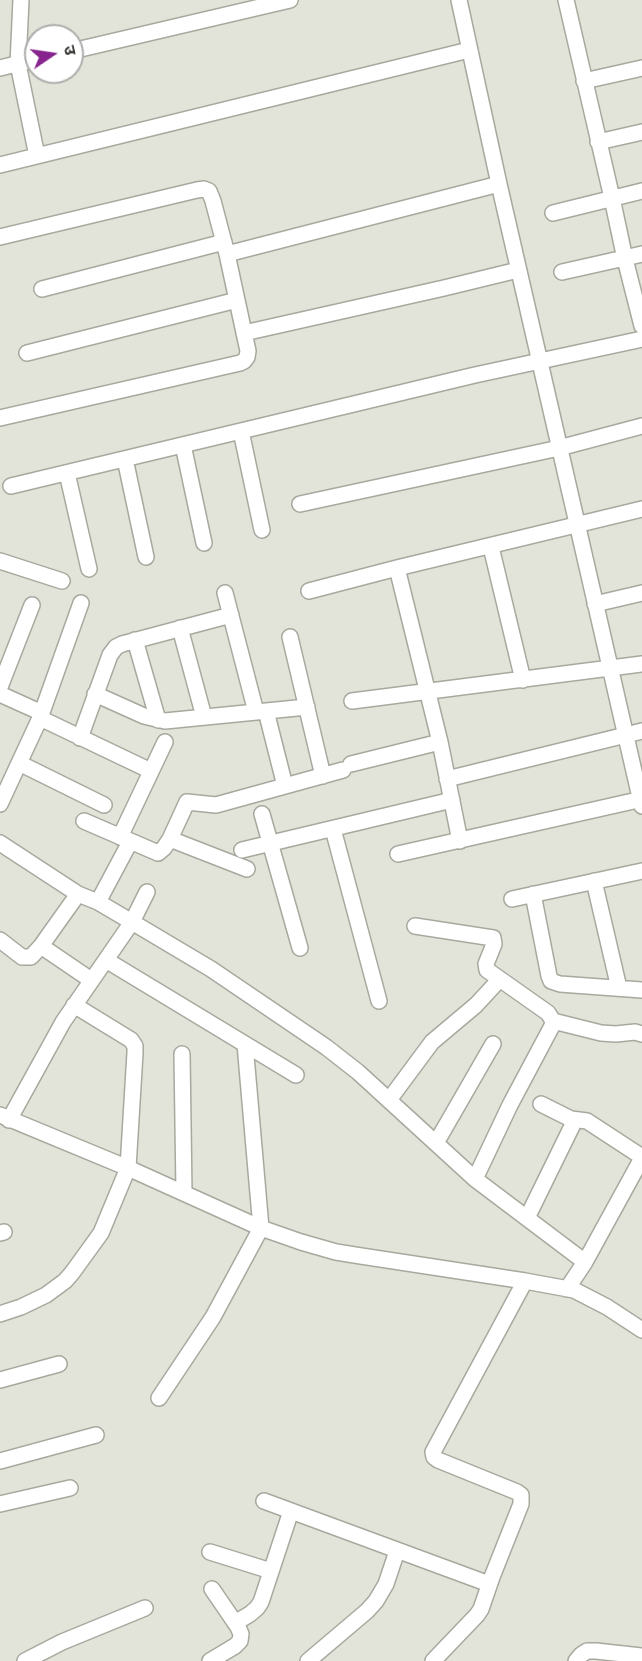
<!DOCTYPE html>
<meta charset="utf-8">
<style>
body{margin:0}
#map{position:relative;width:642px;height:1661px;overflow:hidden;background:#e2e4d9;font-family:Raleway,"Noto Sans Devanagari",sans-serif}
canvas{display:block}
.north{position:absolute;left:24px;top:24px;width:60px;height:60px;box-sizing:border-box;background:#fff;border:2px solid #adaeac;border-radius:50%;rotate:77deg;font-size:16px;font-weight:700;line-height:24px;text-align:center;color:#33342f}
.north::after{content:'';display:block;margin:auto;width:21px;height:27px;background:#87248d;clip-path:polygon(50% 0,100% 100%,50% 72%,0 100%)}
</style>
<div id="map">
<canvas width="642" height="1661"></canvas>
<div class="north">उ</div>
</div>
<script>
const c = document.querySelector('canvas').getContext('2d');
c.lineJoin = 'round';
const shape = rows => new Path2D(rows.map(r => 'M' + r).join(''));
function strokePath(path, color, width, dash) { c.strokeStyle = color; c.lineWidth = width; c.lineCap = dash ? 'butt' : 'round'; c.setLineDash(dash || []); c.stroke(path); }
const minor = shape([
 [21,0,18,64,37,156],
 [459,0,499,184,642,806],
 [566,0,612,198,625,259,642,326],
 [72,51,290,0],
 [0,68,36,59],
 [584,81,642,68],
 [598,142,642,132],
 [0,165,469,50],
 [553,213,642,191],
 [0,237,197,190,204,189,209,191,213,201,227,254,248,351,247,357,244,361,240,363,0,418],
 [227,254,499,184],
 [562,272,642,254],
 [42,289,224,242],
 [244,333,444,288,518,270],
 [27,353,237,300],
 [241,431,262,530],
 [183,445,204,543],
 [125,459,146,557],
 [67,473,89,569],
 [11,486,475,375,642,339],
 [300,504,559,448,642,426],
 [491,547,523,680],
 [0,561,62,581],
 [397,568,440,742,460,841],
 [309,591,397,568,642,509],
 [225,593,256,712],
 [595,604,642,593],
 [180,628,204,717],
 [290,637,323,776],
 [135,640,158,720],
 [0,687,32,605],
 [0,694,42,713],
 [95,694,144,716,165,721,307,707],
 [352,701,642,664],
 [266,711,285,786],
 [40,718,151,771],
 [80,738,110,655,116,647,122,644,231,615],
 [19,763,104,805],
 [351,764,440,742],
 [447,779,642,731],
 [0,804,40,718,81,603],
 [262,814,300,948],
 [84,821,158,853,164,848,170,839,187,802,216,805,343,770],
 [333,829,379,1001],
 [120,837,165,742],
 [170,839,247,869],
 [0,843,78,894,98,902,132,922,147,892],
 [242,850,452,800],
 [398,854,642,799],
 [594,881,619,988],
 [533,894,549,976,551,981,560,984,642,990],
 [512,899,642,871],
 [98,902,130,842],
 [415,926,493,938,494,944,486,964,487,970,548,1013,553,1021,552,1026,510,1105,475,1179],
 [0,940,22,957,31,957,41,946,78,894],
 [41,946,91,980],
 [106,960,296,1075],
 [553,1021,601,1033,616,1034,635,1032,642,1034],
 [182,1054,184,1193],
 [389,1100,432,1042,476,1005,500,979],
 [541,1104,571,1119,587,1121,642,1157],
 [0,1115,128,1168,261,1228,301,1242,336,1252,361,1256,525,1281,574,1290,607,1307,642,1330],
 [9,1120,63,1022,132,922,211,969,326,1047,358,1072,475,1179,585,1262],
 [436,1143,493,1044],
 [527,1218,575,1120],
 [0,1233,4,1232],
 [567,1289,585,1262,642,1158],
 [0,1314,21,1307,46,1295,65,1281,72,1273,101,1233,128,1168,135,1053,135,1046,131,1040,74,1005],
 [0,1380,59,1364],
 [159,1398,213,1317,261,1228,245,1044],
 [0,1461,96,1435],
 [264,1501,489,1584],
 [0,1504,70,1488],
 [210,1552,271,1571],
 [235,1623,250,1614,257,1608,261,1602,291,1511],
 [25,1661,62,1642,145,1608],
 [210,1661,235,1646,240,1641,241,1634,238,1627,212,1589],
 [308,1661,367,1611,376,1601,386,1584,397,1551],
 [433,1661,477,1615,481,1609,492,1577,521,1504,521,1495,517,1492,438,1460,434,1457,433,1452,525,1281],
 [576,1661,581,1655,587,1651,596,1651,642,1656]
]);
strokePath(minor, '#a7a99e', 18);
strokePath(minor, '#fff', 15);
</script>
